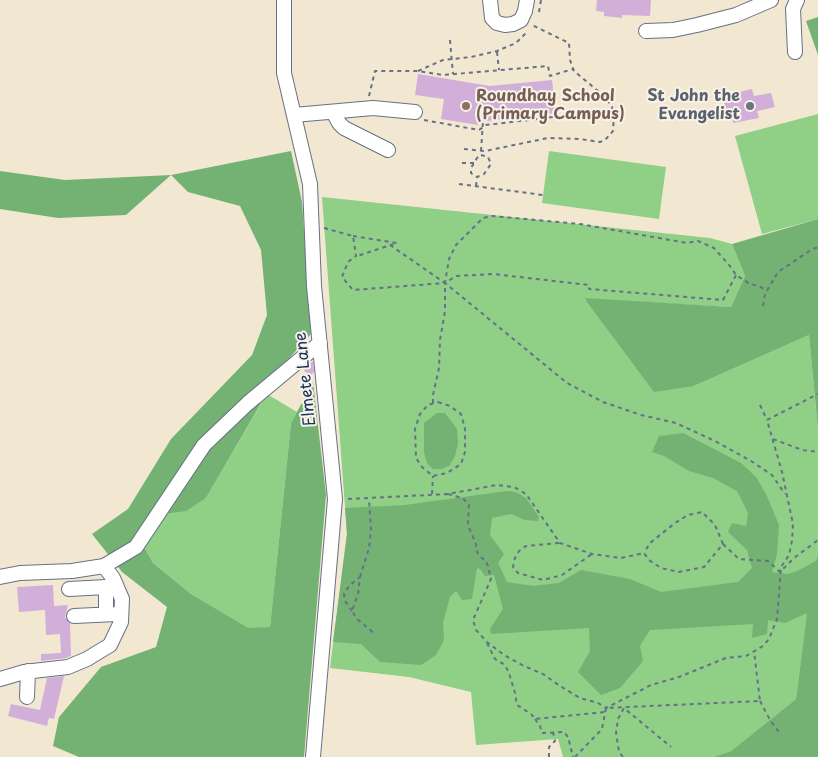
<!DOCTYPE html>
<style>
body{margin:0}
canvas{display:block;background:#f2e8d1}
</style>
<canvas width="818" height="757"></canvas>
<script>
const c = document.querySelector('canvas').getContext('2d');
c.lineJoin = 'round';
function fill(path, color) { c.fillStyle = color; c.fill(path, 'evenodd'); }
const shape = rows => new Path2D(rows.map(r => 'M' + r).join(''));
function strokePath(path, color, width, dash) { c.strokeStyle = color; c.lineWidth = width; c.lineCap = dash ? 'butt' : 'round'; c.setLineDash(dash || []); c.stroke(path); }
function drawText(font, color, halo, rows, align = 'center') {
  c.font = font + ' "Playpen Sans",sans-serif'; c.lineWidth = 4; c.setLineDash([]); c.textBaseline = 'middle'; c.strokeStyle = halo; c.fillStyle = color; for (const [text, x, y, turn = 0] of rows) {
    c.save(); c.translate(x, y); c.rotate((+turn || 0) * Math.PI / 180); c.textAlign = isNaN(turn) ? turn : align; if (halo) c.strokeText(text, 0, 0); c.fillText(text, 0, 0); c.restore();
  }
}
const green = shape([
 [818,114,818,219,762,234,735,136],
 [549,151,666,167,659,219,542,203],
 [322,197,710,238,732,244,745,276,731,307,584,299,694,386,809,335,818,430,818,554,811,584,796,699,731,751,713,757,563,757,558,739,476,745,471,692,409,677,330,668,347,534],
 [267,394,297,412,291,423,270,627,248,629,191,594,153,563,141,541,156,515,206,498]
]);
const forest = shape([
 [818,17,818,55,806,21],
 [291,151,302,202,311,334,284,364,206,498,186,511,156,515,141,541,153,563,191,594,248,628,270,627,291,423,313,382,326,495,304,757,79,757,53,746,59,717,101,667,156,647,167,607,122,572,92,534,128,509,171,439,252,355,267,315,261,250,240,206,188,192,171,175,126,215,58,218,0,209,0,171,65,180,171,175],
 [818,219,818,430,809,335,694,386,654,392,584,298,731,307,745,276,732,244],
 [437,413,445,413,457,429,458,443,455,456,450,465,442,469,433,469,427,463,424,452,424,423],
 [683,433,741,463,756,477,766,494,779,525,777,554,772,572,787,574,797,571,816,561,818,554,818,757,713,757,731,751,796,699,807,613,785,623,768,620,767,634,752,638,753,624,650,630,640,646,643,661,620,688,601,695,578,672,590,651,589,628,491,634,490,629,503,609,494,575,485,576,480,569,477,568,472,599,462,600,456,591,450,597,443,623,444,640,436,655,421,665,380,662,361,644,333,642,347,534,345,508,405,505,507,491,516,492,526,498,539,517,538,521,525,520,511,514,492,518,490,535,504,554,498,563,507,582,533,586,559,583,581,570,630,579,661,592,738,582,752,568,747,550,728,532,732,523,746,526,748,513,737,491,713,478,689,471,664,456,652,452,659,436]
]);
const building = shape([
 [597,0,651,0,650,16,622,15,622,18,604,16,604,12,596,11],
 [418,74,490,86,552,80,556,113,478,122,478,125,441,119,444,99,415,95],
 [752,89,754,96,771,93,775,107,757,111,759,118,733,123,732,116,727,117,724,103,729,102,727,95],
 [313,361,314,372,309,376,303,369],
 [53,585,54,606,68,605,65,617,70,623,71,656,66,658,41,661,41,654,61,653,60,634,46,635,45,610,19,612,17,587],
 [64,676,54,719,49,718,47,726,8,716,11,704,40,710,47,678]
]);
const path = shape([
 [539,12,541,0],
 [450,40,453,74],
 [497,52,499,70],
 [418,71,443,60,471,57,497,51,516,43,528,31],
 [369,96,375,71,418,71,443,75,548,66,550,76,573,69],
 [424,120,479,130,486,125,554,117],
 [464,149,485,151,548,138,580,139,600,142,605,140,613,131,614,114,612,107,604,96,574,71,570,60,569,43,532,25],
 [481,151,483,121],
 [481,155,488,157,491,164,484,174,477,177,471,173,471,168,477,158,481,155],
 [462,163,474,163],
 [459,184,543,195],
 [476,186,477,177],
 [324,228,353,236,356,256,348,262,342,277,353,290,445,283,567,383,603,402,641,415,676,423,715,441,751,461,772,475,785,494],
 [353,236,397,243,357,256],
 [390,245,445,283,456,276,493,274,589,285,589,289,723,300,736,275],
 [763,306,765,294,778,272,811,250,818,247],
 [438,402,450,406,461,414,465,429,465,452,461,464,447,473,433,476,422,467,416,458,415,429,420,414,428,405,438,402],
 [433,403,433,395,439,368,440,340,445,311,445,283,449,259,456,245,483,218,492,216,580,224,687,243,698,241,714,248,730,266,736,275,750,284,759,286,767,291],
 [760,405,767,420],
 [773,439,802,450,818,452],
 [432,494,433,476],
 [448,494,462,498,469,504,468,523,470,530,476,544,476,549,479,556,485,560,488,566,491,579,473,620,476,630,487,642,504,655,524,666,543,674,560,686,580,698,598,703,606,708,651,685,679,677,726,658,746,656,763,646,769,639,777,619,781,567,789,555,792,541,793,524,782,472,767,420,818,394],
 [348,499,448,494,497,485,514,487,526,494,560,543,592,554,621,558,644,553,649,560,661,568,679,572,704,567,723,544,715,525,702,512,688,515,675,523,650,543,644,553],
 [559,543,526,546,519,551,515,558,513,567,518,573,543,580,562,575,592,554],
 [723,544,739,559,768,561,780,572,794,558,818,540],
 [360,577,369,548,371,530,369,499],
 [352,611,345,601,344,594,349,586,360,577,358,594,352,611,357,619,375,634],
 [487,643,495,659,505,665,509,673,515,693,517,705,531,714,535,719,605,712],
 [760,701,770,720,781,735],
 [535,719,540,726,542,733,564,732,568,737,573,757],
 [549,757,549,747,555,741,553,732],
 [575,757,602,729,606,708,760,701,754,651],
 [623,757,619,752,616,733,618,719,624,708,671,747]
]);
const minor = shape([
 [284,0,284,73,310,184,314,286,335,499,313,757],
 [490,0,492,18,497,23,505,25,513,24,521,20,525,11,527,0],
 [646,31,673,30,697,25,736,15,771,0],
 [795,52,793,9,797,0],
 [333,112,339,123,344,128,388,150],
 [294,115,373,108,415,112],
 [104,566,136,547,204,445,248,403,320,343],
 [0,577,20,573,72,571,104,566,113,578,122,599,121,622,110,645,87,659,68,667,24,672,0,679],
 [69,589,106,587,106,614],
 [74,616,116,614],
 [27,697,28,671]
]);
const markers = [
 [466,106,5,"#8d6e63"],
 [750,106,5,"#6b7280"]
];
const educationNames = [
 ["Roundhay School",476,97],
 ["(Primary Campus)",476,115]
];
const worshipNames = [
 ["St John the",740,97],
 ["Evangelist",740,115]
];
const streetNames = [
 ["Elmete Lane",306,379,-96]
];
fill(green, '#8fcf86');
fill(forest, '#73b273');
fill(building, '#d1afd8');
strokePath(minor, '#667086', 16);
strokePath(path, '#667086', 2, [4, 4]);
strokePath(minor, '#fff', 14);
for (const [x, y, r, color] of markers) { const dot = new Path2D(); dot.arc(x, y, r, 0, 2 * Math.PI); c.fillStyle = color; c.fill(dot); strokePath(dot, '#f7f3e8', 2); }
drawText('bold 16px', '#785e54', '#f7f3e8', educationNames, 'left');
drawText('bold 16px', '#5b616d', '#f7f3e8', worshipNames, 'right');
drawText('16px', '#1b2f5e', '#f7f3e8', streetNames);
</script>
